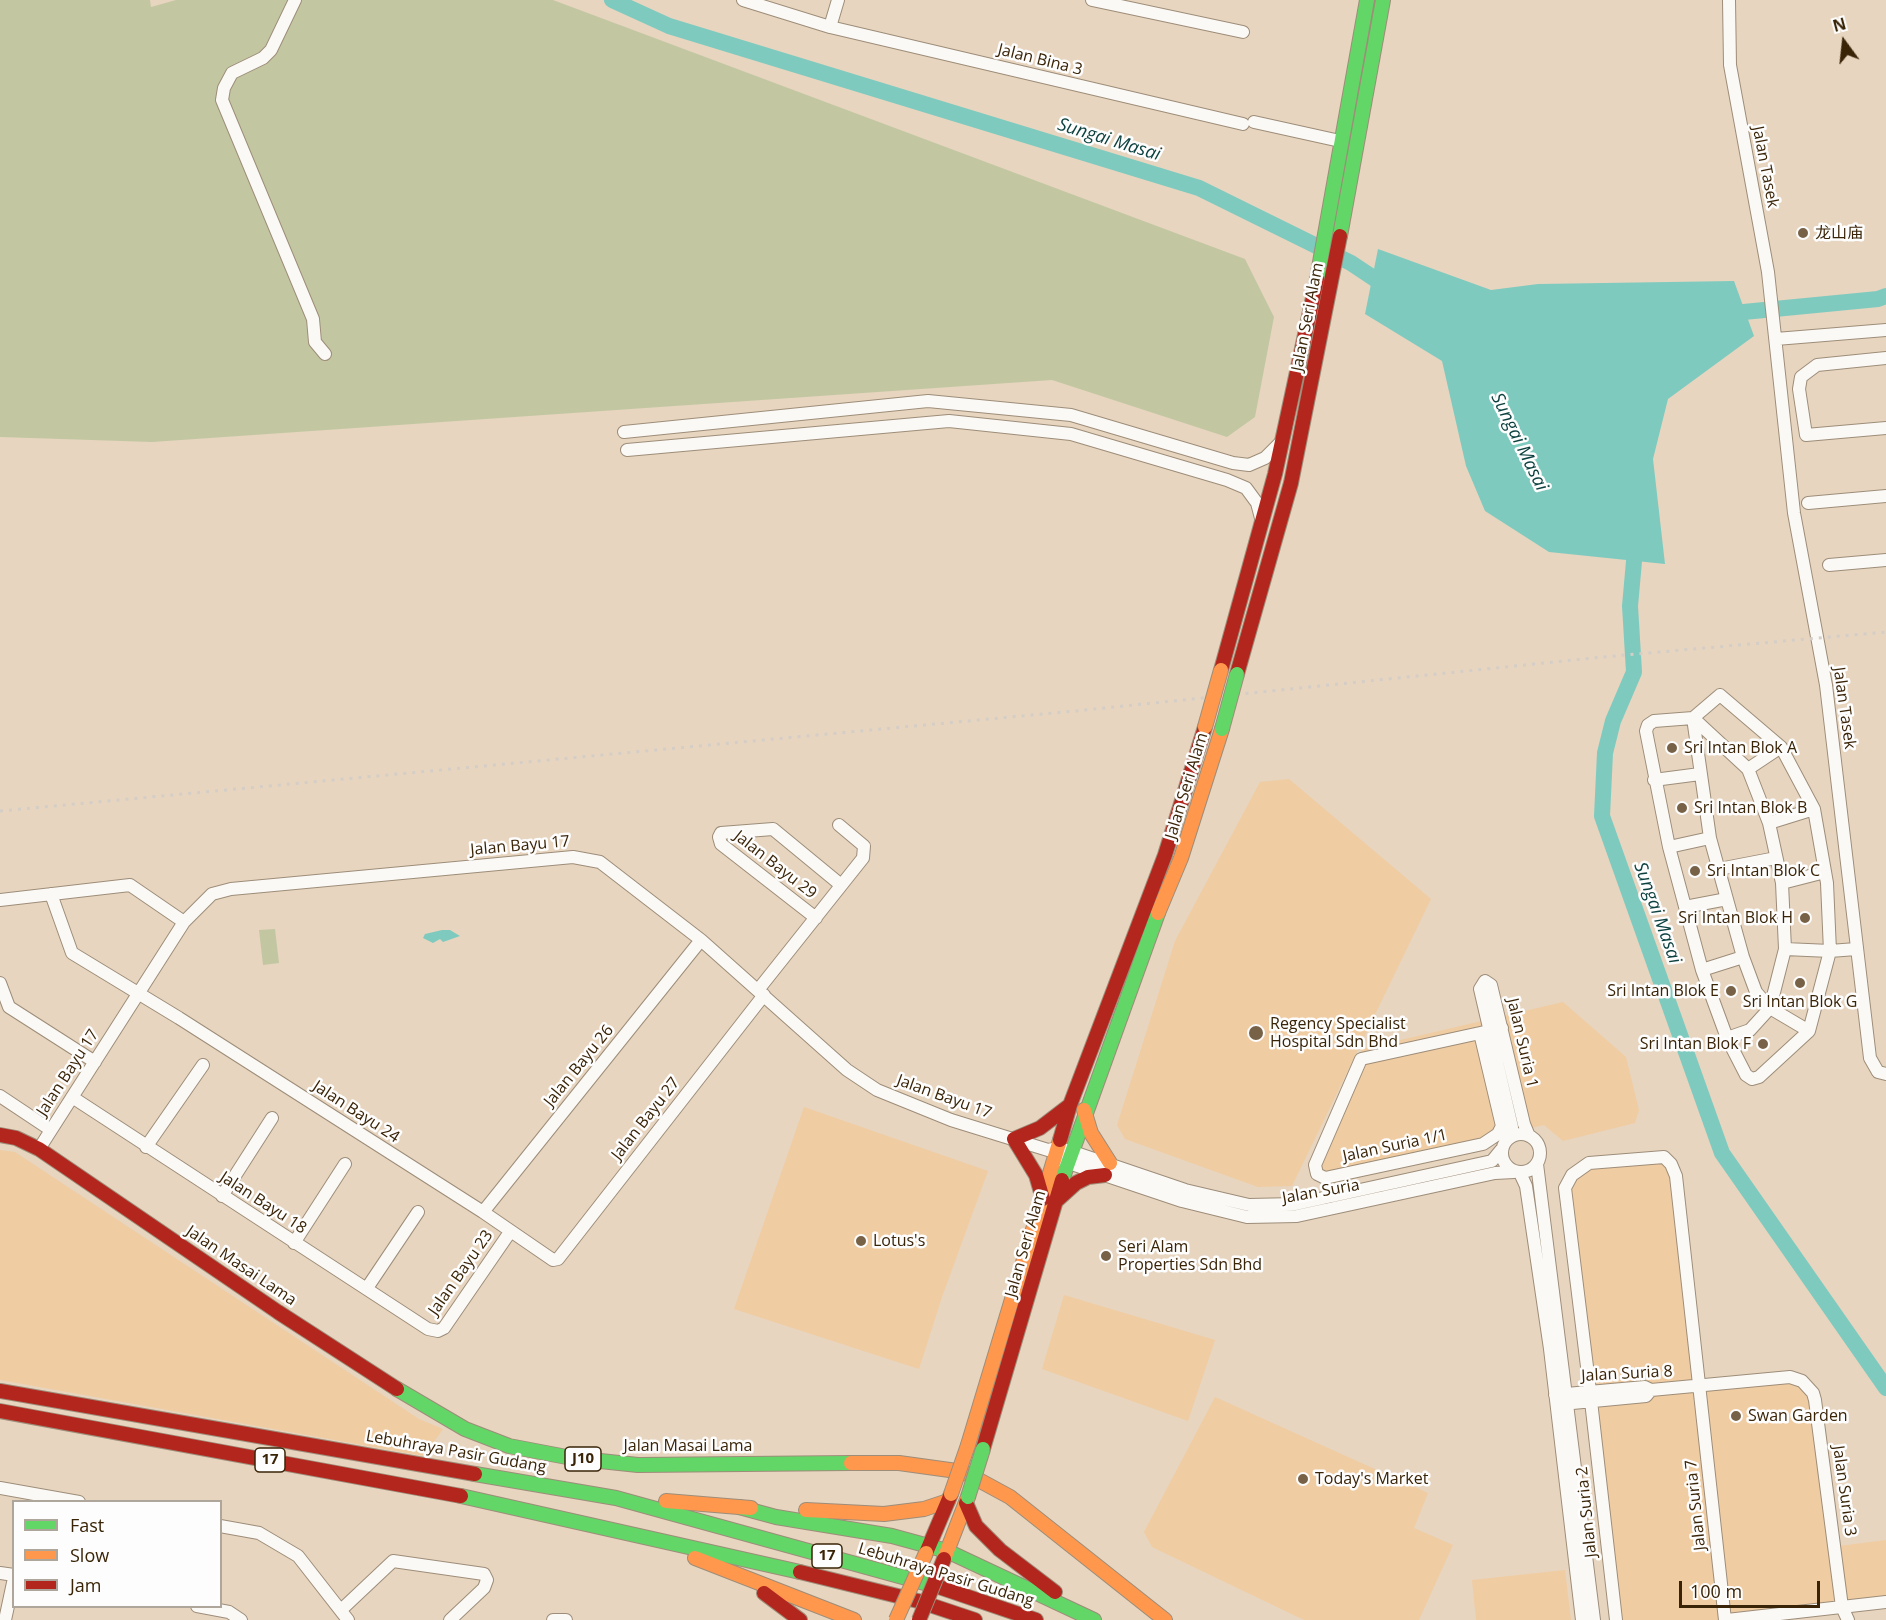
<!DOCTYPE html>
<meta charset="utf-8">
<style>
body{margin:0}
#map{position:relative;width:1886px;height:1620px;overflow:hidden;background:#e7d5bf;font-family:"Open Sans",sans-serif}
canvas{display:block}
.legend{position:absolute;left:12px;top:1500px;width:210px;height:108px;box-sizing:border-box;background:#fdfdfd;border:2px solid #afa69b;margin:0;padding:8px 10px;list-style:none;font-size:18px;color:#3a2407}
.legend li{display:flex;align-items:center;gap:12px;height:30px}
.legend b{width:30px;border:2px solid #afa69b}
.north{position:absolute;left:1814px;top:12px;width:60px;height:60px;-webkit-text-stroke:4px #fdfdfd;paint-order:stroke;rotate:345deg;font-size:16px;font-weight:700;line-height:24px;text-align:center;color:#3a2407}
.north::after{content:'';display:block;margin:auto;width:21px;height:27px;background:#3a2407;clip-path:polygon(50% 0,100% 100%,50% 72%,0 100%)}
.scale{position:absolute;left:1679px;top:1581px;width:141px;height:27px;box-sizing:border-box;border:3px solid #3a2407;border-top:0;padding-left:8px;font-size:18px;line-height:21px;white-space:nowrap;color:#3a2407;-webkit-text-stroke:4px #fdfdfd;paint-order:stroke}
</style>
<div id="map">
<canvas width="1886" height="1620"></canvas>
<ul class="legend">
<li><b style="height:8px;background:#63d668"></b>Fast</li>
<li><b style="height:8px;background:#ff974d"></b>Slow</li>
<li><b style="height:8px;background:#b3261e"></b>Jam</li>
</ul>
<div class="north">N</div>
<div class="scale">100 m</div>
</div>
<script>
const c = document.querySelector('canvas').getContext('2d');
c.lineJoin = 'round';
function fill(path, color) { c.fillStyle = color; c.fill(path, 'evenodd'); }
const shape = rows => new Path2D(rows.map(r => 'M' + r).join(''));
function strokePath(path, color, width, dash) { c.strokeStyle = color; c.lineWidth = width; c.lineCap = dash ? 'butt' : 'round'; c.setLineDash(dash || []); c.stroke(path); }
function drawText(font, color, halo, rows, align = 'center') {
  c.font = font + ' "Open Sans","Noto Sans SC",sans-serif'; c.lineWidth = 5; c.setLineDash([]); c.textBaseline = 'middle'; c.strokeStyle = halo; c.fillStyle = color; for (const [text, x, y, turn = 0] of rows) {
    c.save(); c.translate(x, y); c.rotate((+turn || 0) * Math.PI / 180); c.textAlign = isNaN(turn) ? turn : align; if (halo) c.strokeText(text, 0, 0); c.fillText(text, 0, 0); c.restore();
  }
}
const built = shape([
 [1289,779,1431,899,1292,1186,1258,1187,1125,1139,1117,1125,1175,941,1260,782],
 [1563,1002,1626,1057,1639,1110,1635,1123,1563,1141,1544,1125,1315,1177,1311,1165,1362,1049],
 [804,1107,988,1171,942,1297,919,1369,734,1309],
 [0,1150,15,1152,419,1419,443,1429,424,1456,0,1380],
 [1674,1162,1703,1382,1795,1374,1812,1385,1839,1546,1886,1540,1886,1605,1756,1620,1612,1620,1562,1188,1581,1164],
 [1064,1295,1215,1340,1188,1421,1042,1369],
 [1215,1397,1428,1493,1414,1528,1453,1545,1419,1620,1304,1620,1152,1547,1144,1532],
 [1565,1570,1571,1620,1476,1620,1472,1580]
]);
const green = shape([
 [0,0,150,0,151,7,176,0,553,0,1245,259,1274,317,1255,417,1227,437,1052,380,152,442,0,437],
 [275,929,279,963,263,965,259,930]
]);
const water = shape([
 [1378,249,1491,290,1538,284,1734,281,1754,336,1668,399,1653,459,1665,564,1549,552,1485,511,1466,466,1442,361,1365,314],
 [442,930,450,930,460,936,443,942,440,939,433,943,423,938,425,934]
]);
const river = shape([
 [612,0,669,26,1199,188,1351,263,1390,289],
 [1723,314,1878,299,1886,296],
 [1636,539,1630,606,1634,672,1613,721,1605,753,1602,816,1722,1153,1886,1388]
]);
const street = shape([
 [295,0,271,50,263,58,232,73,224,88,222,100,313,319,315,342,325,354],
 [743,0,830,27,1243,124],
 [1092,0,1243,32],
 [1729,0,1730,65,1768,272,1794,513,1826,685,1870,1058,1878,1072,1886,1074],
 [830,27,838,0],
 [1254,122,1340,141],
 [1776,339,1886,330],
 [1886,358,1817,365,1801,377,1799,389,1806,435,1886,428],
 [624,432,928,401,1071,415,1233,463,1249,465,1265,458,1281,442],
 [627,450,949,421,1071,434,1227,480,1246,488,1257,503,1262,522],
 [1808,503,1886,496],
 [1829,565,1886,560],
 [1720,695,1781,747,1814,809,1827,883,1830,951,1809,1031,1759,1077,1752,1079,1746,1075,1727,1038,1702,970,1669,847,1646,731,1648,725,1654,721,1693,718,1720,695],
 [1693,718,1748,769,1769,823,1782,883,1785,949,1770,1008,1750,1030,1727,1038],
 [1693,718,1710,838,1743,957,1756,992,1770,1008,1809,1031],
 [1748,769,1781,747],
 [1654,780,1700,774],
 [1769,823,1814,809],
 [1669,847,1710,838],
 [1719,869,1776,858],
 [1782,883,1825,872],
 [51,894,72,953,179,1018,483,1212,553,1260,558,1259,764,995],
 [0,900,130,885,184,922],
 [1685,907,1727,899],
 [816,918,721,844,719,837,721,833,773,829,841,885],
 [1785,949,1830,951,1856,949],
 [1702,970,1743,957],
 [0,983,9,1007,95,1062],
 [758,990,863,858,864,846,839,825],
 [1480,1033,1502,1126,1498,1134,1483,1144,1325,1178,1317,1174,1315,1165,1361,1059,1480,1033,1502,1028],
 [0,1096,51,1130],
 [72,1097,428,1329,438,1331,444,1328,510,1232],
 '1502 1153a19 19 0 1 1 38 0a19 19 0 1 1-38 0Z',
 [1508,1139,1512,1127,1480,989,1485,981,1491,985,1524,1124,1529,1136],
 [146,1147,203,1065],
 [39,1149,184,922,212,894,231,889,573,857,600,862,701,940,847,1070,877,1090,951,1120,1048,1150,1058,1148,1070,1151,1185,1190,1249,1205,1296,1204,1492,1161,1501,1150],
 [1060,1160,1182,1201,1247,1217,1297,1216,1495,1173,1514,1172],
 [1537,1164,1594,1620],
 [1520,1173,1526,1186,1550,1349,1582,1620],
 [222,1196,272,1118],
 [483,1212,701,940],
 [294,1243,345,1164],
 [367,1288,418,1212],
 [1590,1391,1565,1188,1572,1175,1589,1163,1664,1157,1671,1164,1676,1176,1725,1620],
 [1555,1395,1645,1387,1651,1390,1790,1377,1802,1381,1813,1393,1815,1400,1842,1607,1848,1620],
 [1591,1401,1616,1620],
 [1562,1404,1646,1396,1651,1390],
 [0,1488,79,1502],
 [220,1526,259,1533,298,1556,348,1620],
 [0,1573,14,1575],
 [197,1606,229,1612,241,1620],
 [341,1610,393,1561,484,1574,487,1580,484,1588,450,1620],
 [5,1620,14,1578],
 [553,1620,566,1620],
 [1727,1620,1886,1602]
]);
const fast = shape([
 [1340,236,1383,0],
 [1317,279,1367,0],
 [1062,1180,1158,913],
 [397,1389,465,1429,509,1446,572,1458,638,1465,851,1463],
 [475,1474,616,1498,939,1587],
 [461,1496,800,1572],
 [739,1507,776,1517,892,1536,947,1551,1094,1620]
]);
const slow = shape([
 [1158,913,1181,858,1222,729],
 [1084,1110,1091,1133,1110,1163],
 [968,1445,1060,1140],
 [851,1463,899,1463,964,1472,1010,1497,1165,1620],
 [666,1501,751,1508],
 [806,1510,884,1514,924,1509,948,1501],
 [695,1558,854,1620],
 [944,1559,968,1497]
]);
const jam = shape([
 [1221,670,1275,474,1317,279],
 [1237,674,1291,483,1340,236],
 [0,1135,16,1138,39,1149,278,1312,397,1389],
 [1060,1140,1070,1105,1165,855,1205,727],
 [1043,1199,1036,1175,1014,1139,1040,1128,1070,1105],
 [1055,1202,1076,1183,1088,1177,1105,1175],
 [0,1391,475,1474],
 [0,1411,461,1496],
 [983,1449,1062,1180],
 [966,1503,976,1526,1000,1550,1055,1592],
 [926,1553,951,1494],
 [800,1572,918,1601,975,1620],
 [939,1587,1036,1620],
 [764,1593,800,1620]
]);
const rail = shape([
 [0,811,1075,711,1603,657,1886,632]
]);
const fastBridge = shape([
 [1222,729,1237,674],
 [968,1497,983,1449]
]);
const slowBridge = shape([
 [1205,727,1221,670],
 [951,1494,968,1445],
 [896,1620,926,1553]
]);
const jamBridge = shape([
 [919,1620,944,1559]
]);
const markers = [
 [1803,233,6,"#776247"],
 [1672,748,6,"#776247"],
 [1682,808,6,"#776247"],
 [1695,871,6,"#776247"],
 [1805,918,6,"#776247"],
 [1800,983,6,"#776247"],
 [1731,991,6,"#776247"],
 [1256,1033,8,"#776247"],
 [1763,1044,6,"#776247"],
 [861,1241,6,"#776247"],
 [1106,1256,6,"#776247"],
 [1736,1416,6,"#776247"],
 [1303,1479,6,"#776247"]
];
const shields = [
 [583,1459,36],
 [270,1460,30],
 [827,1556,30]
];
const shieldNames = [
 ["J10",583,1459],
 ["17",270,1460],
 ["17",827,1556]
];
const streetNames = [
 ["Jalan Bina 3",1040,60,14],
 ["Jalan Tasek",1765,167,79],
 ["Jalan Seri Alam",1308,317,-79],
 ["Jalan Tasek",1844,708,82],
 ["Jalan Seri Alam",1187,786,-73],
 ["Jalan Bayu 17",520,846,-5],
 ["Jalan Bayu 29",775,865,38],
 ["Jalan Suria 1",1522,1043,77],
 ["Jalan Bayu 26",579,1066,-51],
 ["Jalan Bayu 17",68,1073,-57],
 ["Jalan Bayu 17",944,1097,20],
 ["Jalan Bayu 24",356,1112,33],
 ["Jalan Bayu 27",646,1119,-52],
 ["Jalan Suria 1/1",1395,1146,-12],
 ["Jalan Suria",1321,1192,-10],
 ["Jalan Bayu 18",263,1203,33],
 ["Jalan Seri Alam",1026,1244,-74],
 ["Jalan Masai Lama",241,1266,34],
 ["Jalan Bayu 23",461,1273,-55],
 ["Jalan Suria 8",1627,1374,-3],
 ["Jalan Masai Lama",688,1446],
 ["Lebuhraya Pasir Gudang",456,1452,10],
 ["Jalan Suria 3",1844,1491,82],
 ["Jalan Suria 7",1696,1505,-96],
 ["Jalan Suria 2",1587,1512,-96],
 ["Lebuhraya Pasir Gudang",946,1575,17]
];
const poiNames = [
 ["龙山庙",1815,233],
 ["Sri Intan Blok A",1684,748],
 ["Sri Intan Blok B",1694,808],
 ["Sri Intan Blok C",1707,871],
 ["Sri Intan Blok H",1793,918,"right"],
 ["Sri Intan Blok E",1719,991,"right"],
 ["Sri Intan Blok G",1800,1002,"center"],
 ["Regency Specialist",1270,1024],
 ["Hospital Sdn Bhd",1270,1042],
 ["Sri Intan Blok F",1751,1044,"right"],
 ["Lotus's",873,1241],
 ["Seri Alam",1118,1247],
 ["Properties Sdn Bhd",1118,1265],
 ["Swan Garden",1748,1416],
 ["Today's Market",1315,1479]
];
const waterNames = [
 ["Sungai Masai",1109,140,17],
 ["Sungai Masai",1519,442,64],
 ["Sungai Masai",1657,913,70]
];
fill(built, '#f0cca2');
fill(green, '#c2c7a2');
fill(water, '#7fcabf');
strokePath(river, '#7fcabf', 16);
strokePath(street, '#9d8d79', 14);
strokePath(fast, '#9d8d79', 16);
strokePath(slow, '#9d8d79', 16);
strokePath(jam, '#9d8d79', 16);
strokePath(street, '#fbf9f5', 12);
strokePath(fast, '#63d668', 14);
strokePath(slow, '#ff974d', 14);
strokePath(jam, '#b3261e', 14);
strokePath(rail, '#d4cec7', 3, [3, 6]);
strokePath(fastBridge, '#9d8d79', 16, []);
strokePath(slowBridge, '#9d8d79', 16, []);
strokePath(jamBridge, '#9d8d79', 16, []);
strokePath(fastBridge, '#63d668', 14);
strokePath(slowBridge, '#ff974d', 14);
strokePath(jamBridge, '#b3261e', 14);
for (const [x, y, r, color] of markers) { const dot = new Path2D(); dot.arc(x, y, r, 0, 2 * Math.PI); c.fillStyle = color; c.fill(dot); strokePath(dot, '#fdfdfd', 2); }
for (const [x, y, w] of shields) { const box = new Path2D(); box.roundRect(x - w / 2, y - 12, w, 24, 4.5); c.fillStyle = '#fdfdfd'; c.fill(box); strokePath(box, '#3a2407', 1.5); }
drawText('bold 15px', '#3a2407', null, shieldNames);
drawText('16px', '#3a2407', '#fdfdfd', streetNames);
drawText('16px', '#3a2407', '#fdfdfd', poiNames, 'left');
drawText('italic 18px', '#0c413f', '#fdfdfd', waterNames);
</script>
